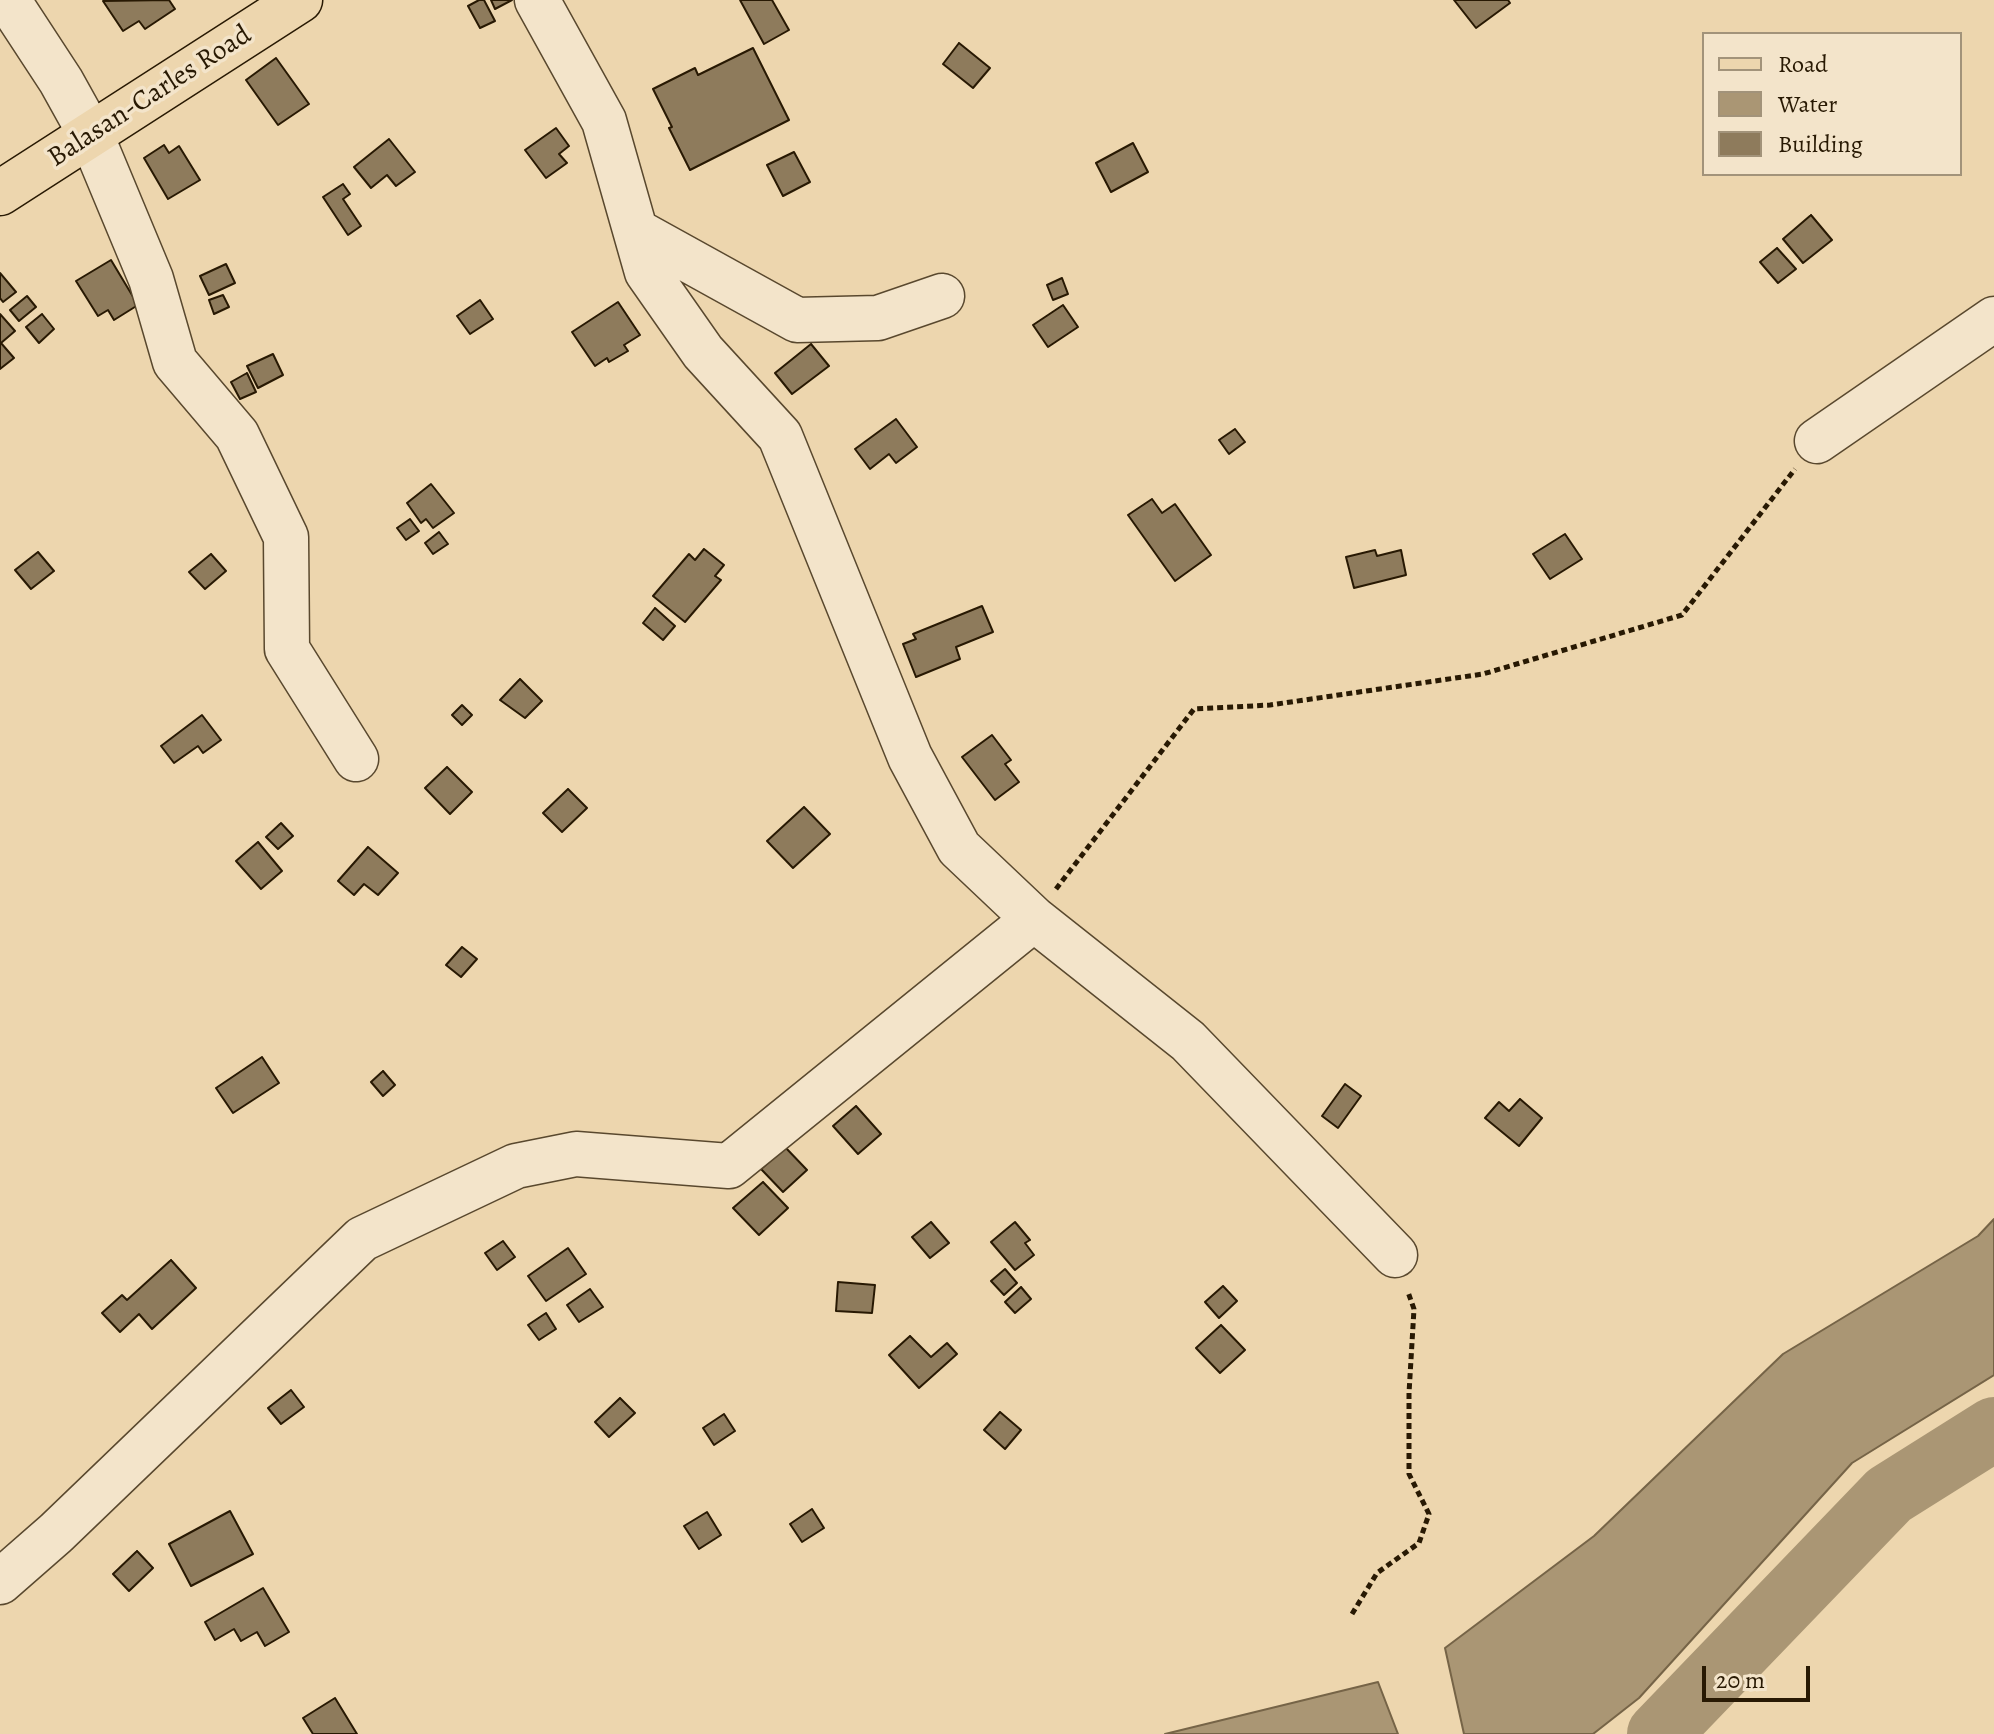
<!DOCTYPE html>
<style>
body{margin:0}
#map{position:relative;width:1994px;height:1734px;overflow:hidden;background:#edd6ae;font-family:Alegreya,serif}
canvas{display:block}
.legend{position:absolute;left:1702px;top:32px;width:260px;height:144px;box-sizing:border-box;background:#f3e4ca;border:2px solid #a2937a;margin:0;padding:10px 14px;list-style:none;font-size:24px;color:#281903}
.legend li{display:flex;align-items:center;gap:16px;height:40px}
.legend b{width:40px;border:2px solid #a2937a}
.scale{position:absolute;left:1702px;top:1666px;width:108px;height:36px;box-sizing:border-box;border:4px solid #281903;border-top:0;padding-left:10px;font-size:24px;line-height:28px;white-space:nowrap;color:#281903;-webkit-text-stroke:6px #f3e4ca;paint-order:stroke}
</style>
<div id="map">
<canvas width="1994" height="1734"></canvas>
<ul class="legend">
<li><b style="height:10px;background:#edd6ae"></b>Road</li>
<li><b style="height:22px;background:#aa9674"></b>Water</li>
<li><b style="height:22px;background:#8e7b5c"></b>Building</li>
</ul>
<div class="scale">20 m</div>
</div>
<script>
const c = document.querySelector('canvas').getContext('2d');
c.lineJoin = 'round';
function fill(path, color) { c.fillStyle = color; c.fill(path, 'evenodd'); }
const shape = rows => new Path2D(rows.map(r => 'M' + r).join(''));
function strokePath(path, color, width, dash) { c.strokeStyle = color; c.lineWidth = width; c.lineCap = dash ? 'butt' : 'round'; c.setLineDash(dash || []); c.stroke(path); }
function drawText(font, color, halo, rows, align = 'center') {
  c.font = font + ' Alegreya,serif'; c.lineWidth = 7; c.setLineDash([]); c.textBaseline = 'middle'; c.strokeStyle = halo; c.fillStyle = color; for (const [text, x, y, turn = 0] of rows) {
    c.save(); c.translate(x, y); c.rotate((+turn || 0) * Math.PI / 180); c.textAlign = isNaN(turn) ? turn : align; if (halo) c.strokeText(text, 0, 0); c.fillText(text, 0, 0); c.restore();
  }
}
const water = shape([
 [1994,1219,1994,1375,1852,1463,1639,1698,1593,1734,1464,1734,1445,1648,1594,1536,1783,1354,1978,1236,1994,1219],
 [1378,1682,1398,1734,1165,1734,1378,1682]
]);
const river = shape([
 [1659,1734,1889,1495,1994,1429]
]);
const building = shape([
 [169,0,175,9,145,29,139,21,123,31,103,1,169,0],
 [479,0,484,0,495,21,480,28,468,6,479,0],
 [491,0,512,0,495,9,491,0],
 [740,0,772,0,789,30,764,44,740,0],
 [1454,0,1508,0,1510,3,1476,28,1454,0],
 [959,43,990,68,973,88,943,64,959,43],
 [753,48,789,120,690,170,669,128,672,127,653,89,695,68,698,75,753,48],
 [276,58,309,104,278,125,246,80,276,58],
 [556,128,569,146,559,154,567,163,546,178,525,150,556,128],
 [389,139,415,172,396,186,387,175,371,188,354,167,389,139],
 [1133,143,1148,172,1111,192,1096,163,1133,143],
 [164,145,169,153,179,146,200,180,168,199,144,158,164,145],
 [794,152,810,182,783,196,767,165,794,152],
 [343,184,350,194,343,199,361,226,348,235,323,197,343,184],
 [1811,215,1832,240,1803,263,1783,239,1811,215],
 [1777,248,1796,269,1778,283,1760,262,1777,248],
 [111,260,138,305,114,320,108,310,98,316,76,281,111,260],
 [226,264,235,283,209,295,200,276,226,264],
 [0,273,16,292,3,302,0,298,0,273],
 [1062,278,1068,294,1053,300,1047,285,1062,278],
 [223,295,229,307,214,314,209,300,223,295],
 [27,296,36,307,19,321,10,310,27,296],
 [480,300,493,319,470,334,457,316,480,300],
 [618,302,640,335,624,345,628,351,609,362,607,358,595,366,572,332,618,302],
 [1063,305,1078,327,1048,347,1033,325,1063,305],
 [0,314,15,331,1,343,14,358,0,369,0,314],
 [42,314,54,329,39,343,26,327,42,314],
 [811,344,829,366,792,394,775,373,811,344],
 [273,354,283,375,258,388,247,366,273,354],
 [247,373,256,392,240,399,231,382,247,373],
 [896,419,917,447,896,463,889,454,870,469,855,449,896,419],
 [1235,429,1245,442,1229,454,1219,440,1235,429],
 [431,484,454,513,433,528,426,519,421,523,407,503,431,484],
 [1152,499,1162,513,1175,504,1211,555,1175,581,1128,515,1152,499],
 [410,519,419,531,406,540,397,528,410,519],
 [439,532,448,544,433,554,425,543,439,532],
 [1565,534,1582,559,1550,579,1533,554,1565,534],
 [704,549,724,565,715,576,721,580,685,622,653,596,689,554,695,560,704,549],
 [1375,550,1377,556,1401,550,1406,575,1354,588,1346,557,1375,550],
 [38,552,54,571,31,589,15,570,38,552],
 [211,554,226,571,205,589,189,572,211,554],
 [982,606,993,632,956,647,960,659,916,677,903,644,916,639,913,634,982,606],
 [655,608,675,626,663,640,643,623,655,608],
 [520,679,542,701,525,718,500,700,520,679],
 [462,705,472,715,462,725,452,715,462,705],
 [202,715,221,740,203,753,198,746,174,763,161,746,202,715],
 [992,735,1011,760,1005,764,1019,782,995,800,962,757,992,735],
 [447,767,472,792,450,814,425,788,447,767],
 [568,789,587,808,562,832,543,813,568,789],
 [804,807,830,834,793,868,767,841,804,807],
 [281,823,293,836,278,849,266,837,281,823],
 [258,842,282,871,261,889,236,861,258,842],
 [368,847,398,873,378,895,364,884,354,895,338,881,368,847],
 [462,947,477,959,461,977,446,965,462,947],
 [262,1057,279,1083,233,1113,216,1088,262,1057],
 [383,1071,395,1085,383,1096,371,1082,383,1071],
 [1345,1084,1361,1096,1338,1128,1322,1116,1345,1084],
 [1520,1099,1542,1118,1519,1146,1485,1118,1499,1102,1509,1111,1520,1099],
 [856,1106,881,1134,858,1154,833,1126,856,1106],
 [785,1147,807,1170,783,1192,761,1169,785,1147],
 [763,1182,788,1208,759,1235,733,1208,763,1182],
 [931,1222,949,1243,930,1258,912,1237,931,1222],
 [1015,1222,1030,1240,1025,1243,1034,1255,1015,1270,991,1242,1015,1222],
 [503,1241,515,1257,497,1270,485,1253,503,1241],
 [568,1248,586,1274,546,1301,528,1276,568,1248],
 [171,1260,196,1288,152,1329,139,1314,120,1332,102,1313,122,1295,127,1300,171,1260],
 [1005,1269,1017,1283,1004,1295,991,1281,1005,1269],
 [838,1282,875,1285,872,1313,836,1311,838,1282],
 [1223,1286,1237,1301,1219,1318,1205,1302,1223,1286],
 [1021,1287,1031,1299,1015,1313,1005,1302,1021,1287],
 [590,1289,603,1307,579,1322,567,1305,590,1289],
 [546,1313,556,1329,539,1340,528,1325,546,1313],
 [1221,1325,1245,1350,1220,1373,1196,1348,1221,1325],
 [910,1336,931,1357,947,1343,957,1354,919,1388,889,1355,910,1336],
 [291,1390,304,1407,281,1424,268,1408,291,1390],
 [620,1398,635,1413,609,1437,595,1422,620,1398],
 [1000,1412,1021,1430,1005,1449,984,1430,1000,1412],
 [724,1414,735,1431,714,1445,703,1428,724,1414],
 [812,1509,824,1528,802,1542,790,1524,812,1509],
 [230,1511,253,1554,191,1586,169,1544,230,1511],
 [707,1512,721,1535,699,1549,684,1526,707,1512],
 [137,1551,153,1568,129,1591,113,1574,137,1551],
 [263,1588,289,1632,265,1646,257,1632,241,1641,234,1629,215,1640,205,1622,263,1588],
 [335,1698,357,1734,313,1734,303,1718,335,1698]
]);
const path = shape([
 [1056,889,1194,709,1270,705,1483,674,1682,615,1795,469],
 [1352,1614,1377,1573,1419,1543,1429,1514,1409,1474,1409,1393,1414,1309,1408,1292]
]);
const minor = shape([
 [8,0,61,81,91,135,151,279,175,362,237,435,286,537,287,649,356,759],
 [537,0,604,121,647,272,703,352,780,436,910,757,959,848,1034,919,1188,1041,1395,1255],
 [636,231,797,320,878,318,942,296],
 [1817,441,1994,319],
 [0,1582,56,1533,362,1239,516,1166,576,1154,729,1166,1034,919]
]);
const major = shape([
 [0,193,300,0]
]);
const streetNames = [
 ["Balasan-Carles Road",150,97,-33]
];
fill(water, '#aa9674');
strokePath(water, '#766447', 2);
strokePath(river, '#aa9674', 64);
fill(building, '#8e7b5c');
strokePath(building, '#281903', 2);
strokePath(minor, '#59482e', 47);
strokePath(major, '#281903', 47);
strokePath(path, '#281903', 5, [6, 4]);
strokePath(minor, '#f3e4ca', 44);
strokePath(major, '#edd6ae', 44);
drawText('28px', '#281903', '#f3e4ca', streetNames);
</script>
